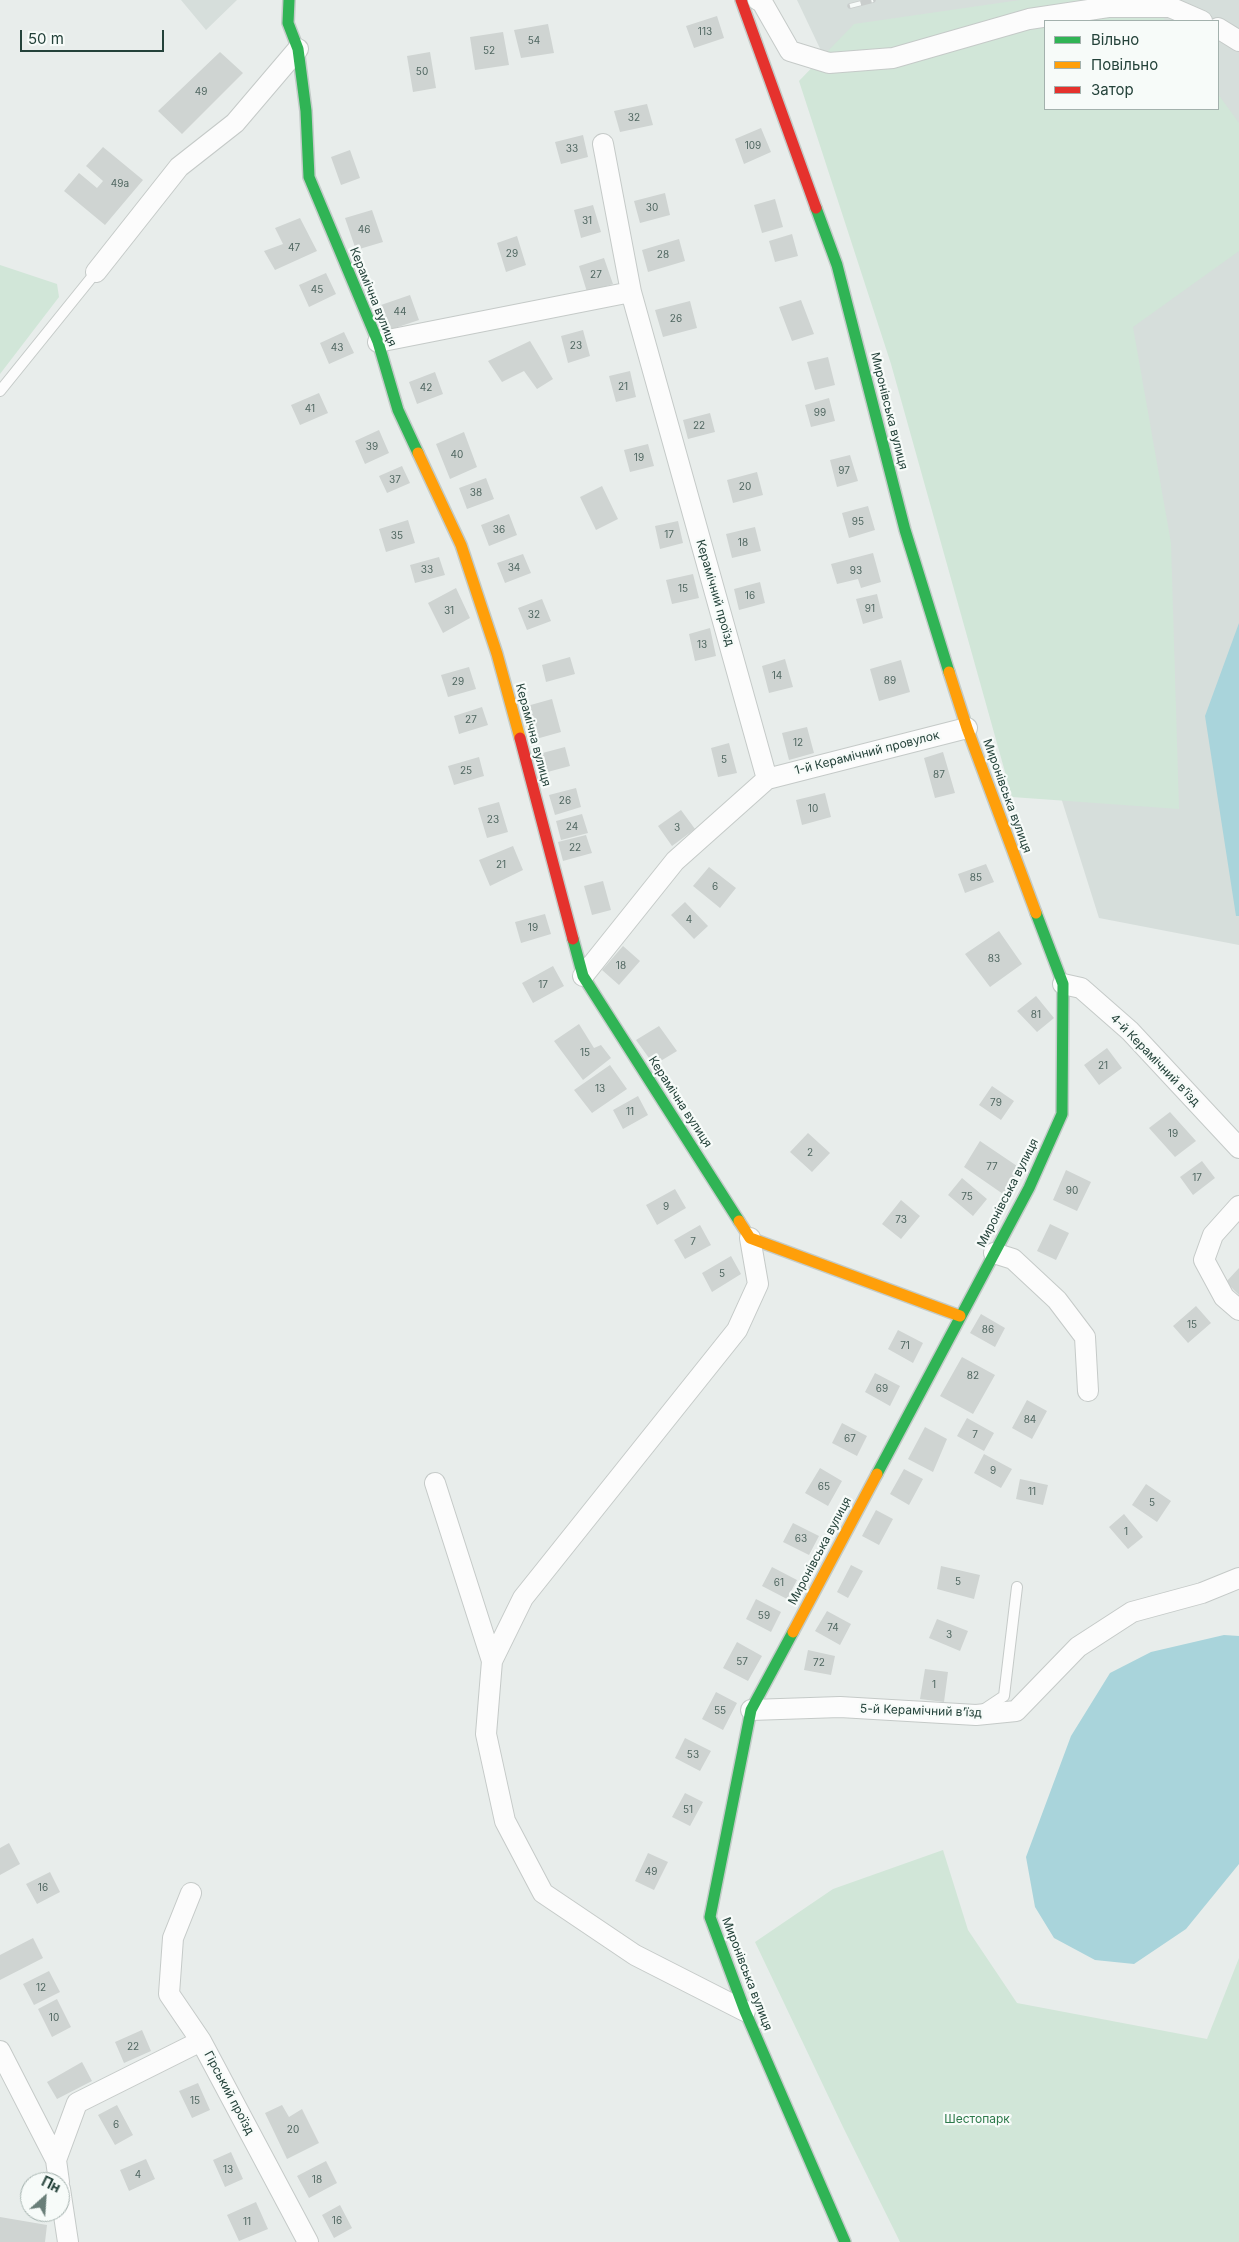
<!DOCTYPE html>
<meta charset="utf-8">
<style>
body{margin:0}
#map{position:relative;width:1239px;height:2242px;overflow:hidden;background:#e8edeb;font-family:Inter,sans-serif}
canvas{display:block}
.legend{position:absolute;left:1044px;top:20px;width:175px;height:90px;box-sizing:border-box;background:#f7fbf9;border:1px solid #a3b1ad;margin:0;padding:6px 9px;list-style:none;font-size:15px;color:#24423a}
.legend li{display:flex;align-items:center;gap:10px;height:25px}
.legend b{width:25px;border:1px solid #a3b1ad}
.north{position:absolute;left:20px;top:2172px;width:50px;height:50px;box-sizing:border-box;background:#f7fbf9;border:1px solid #a3b1ad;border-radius:50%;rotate:26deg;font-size:14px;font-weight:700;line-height:20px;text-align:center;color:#24423a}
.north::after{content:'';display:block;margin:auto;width:18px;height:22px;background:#697e78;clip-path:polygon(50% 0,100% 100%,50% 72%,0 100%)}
.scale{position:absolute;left:20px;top:30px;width:144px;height:22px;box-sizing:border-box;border:2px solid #24423a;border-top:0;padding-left:6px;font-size:15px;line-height:18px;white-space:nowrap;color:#24423a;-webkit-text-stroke:4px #f7fbf9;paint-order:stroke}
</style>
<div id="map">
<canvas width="1239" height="2242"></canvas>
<ul class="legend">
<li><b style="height:6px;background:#30b455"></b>Вільно</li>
<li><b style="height:6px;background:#ff9f0a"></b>Повільно</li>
<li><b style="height:6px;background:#e5322d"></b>Затор</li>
</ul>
<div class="north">Пн</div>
<div class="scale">50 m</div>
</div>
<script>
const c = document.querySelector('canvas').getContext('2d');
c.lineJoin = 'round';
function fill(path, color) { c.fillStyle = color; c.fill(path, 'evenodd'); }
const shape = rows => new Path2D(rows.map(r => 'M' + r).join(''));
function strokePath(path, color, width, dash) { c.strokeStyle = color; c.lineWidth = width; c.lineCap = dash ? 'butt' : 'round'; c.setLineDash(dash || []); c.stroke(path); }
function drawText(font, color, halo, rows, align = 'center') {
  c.font = font + ' Inter,sans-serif'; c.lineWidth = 4.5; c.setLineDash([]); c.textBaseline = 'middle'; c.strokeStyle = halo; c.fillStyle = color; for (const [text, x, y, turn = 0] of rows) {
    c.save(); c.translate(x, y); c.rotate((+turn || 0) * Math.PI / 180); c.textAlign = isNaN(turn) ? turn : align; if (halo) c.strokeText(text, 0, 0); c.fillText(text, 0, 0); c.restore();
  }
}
const built = shape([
 [181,0,237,0,206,30],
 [797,0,1239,0,1239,945,1099,918,834,78],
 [1045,21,1218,21,1218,109,1045,109]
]);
const green = shape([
 [1020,0,1150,0,1166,21,1045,21,1045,109,1218,109,1218,94,1239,123,1239,251,1133,327,1171,543,1179,809,1012,797,891,364,799,81,854,24],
 [0,265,57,284,59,297,0,374],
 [943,1850,968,1930,1017,2003,1207,2039,1239,1958,1239,2242,900,2242,843,2127,755,1942,833,1889]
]);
const water = shape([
 [1239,623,1239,916,1236,916,1205,716],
 [1224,1635,1239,1636,1239,1864,1186,1929,1134,1964,1095,1960,1054,1938,1035,1907,1026,1857,1071,1736,1110,1673,1151,1652]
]);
const building = shape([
 [717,16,724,38,694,48,686,26],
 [548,24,554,53,521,58,514,30],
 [503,32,509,65,475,70,470,37],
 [220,52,243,73,182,134,158,111],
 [430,52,436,88,413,92,407,56],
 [647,104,653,125,620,132,614,111],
 [761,128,771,152,744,164,735,139],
 [583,135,588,157,561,164,555,142],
 [103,147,143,180,105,225,64,191,79,173,97,188,103,181,86,166],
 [350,150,360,178,341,185,331,157],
 [665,193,670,215,640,223,634,201],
 [775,199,783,227,762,233,754,205],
 [593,205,601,232,581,238,574,210],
 [372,210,383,242,356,250,345,218],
 [300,218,317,251,275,270,264,251,283,244,275,228],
 [792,234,798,256,775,262,769,241],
 [517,236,526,265,506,272,497,243],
 [679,239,685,261,648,272,642,250],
 [604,258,613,284,587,292,579,266],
 [326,273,336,294,309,307,299,285],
 [410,295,419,320,389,330,381,305],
 [801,300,814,334,792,341,779,307],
 [690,301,697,328,663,337,655,310],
 [583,330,590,356,568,363,561,336],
 [344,332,354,353,329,364,320,343],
 [530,341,553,379,537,389,524,371,502,382,488,361],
 [828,357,835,385,815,390,807,362],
 [630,371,636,397,616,402,609,376],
 [435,372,443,394,417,404,409,382],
 [319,393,328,413,300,425,291,405],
 [829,398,835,421,811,427,805,405],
 [710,413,715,432,688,439,683,420],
 [379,430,389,453,365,464,355,441],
 [464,432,477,467,450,479,436,444],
 [648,444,654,466,630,472,624,450],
 [850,455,858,481,837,487,830,460],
 [402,466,410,483,387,493,379,476],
 [757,472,763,495,733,503,727,480],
 [486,478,494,499,467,509,459,488],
 [602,486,618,519,596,530,580,497],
 [868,506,875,530,849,538,842,513],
 [509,514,517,535,489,546,481,525],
 [408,520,415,543,386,552,379,529],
 [678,521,683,543,660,549,655,526],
 [755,527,761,551,732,558,726,534],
 [873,553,881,582,861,588,858,579,837,584,831,564],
 [523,554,531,573,505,583,497,563],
 [439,557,445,575,415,583,410,565],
 [693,574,699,598,672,604,666,580],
 [760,582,765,603,739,610,734,589],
 [456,588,470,618,443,633,428,603],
 [877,594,883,618,863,624,856,599],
 [542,599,551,621,527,630,518,608],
 [710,628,716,656,695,661,689,634],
 [570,657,575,674,546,682,542,665],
 [785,659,793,687,769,693,762,666],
 [901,660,910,692,879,701,870,669],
 [469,667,476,689,448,697,441,675],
 [552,699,561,732,536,739,527,706],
 [482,707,488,725,459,734,454,716],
 [807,727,814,753,789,760,782,733],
 [729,743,737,773,718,777,711,748],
 [565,747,570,766,540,774,535,755],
 [943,752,955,793,935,798,924,758],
 [479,757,484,776,454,785,448,766],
 [576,788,581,807,555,815,549,795],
 [825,793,831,817,802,825,796,800],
 [499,802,508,832,487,838,478,808],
 [681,810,695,829,672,846,658,826],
 [582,814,588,833,561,840,556,821],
 [586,835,592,853,563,861,558,842],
 [513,846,523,870,490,886,479,860],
 [986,864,994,882,965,893,958,874],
 [709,867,736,888,720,908,693,886],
 [603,881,611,910,592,915,584,886],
 [685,902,708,926,694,939,671,915],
 [545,914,551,934,521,943,515,922],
 [999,931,1022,964,990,987,965,954],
 [623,946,640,961,619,985,602,970],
 [553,966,564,986,533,1003,522,983],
 [1036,996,1054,1018,1037,1032,1017,1011],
 [579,1024,594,1048,601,1045,611,1058,583,1080,554,1041],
 [659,1026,677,1051,654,1065,636,1040],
 [1107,1048,1122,1068,1099,1085,1084,1065],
 [610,1065,627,1089,592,1113,574,1090],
 [992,1086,1014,1101,1001,1120,979,1105],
 [638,1096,648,1115,623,1129,613,1110],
 [1170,1112,1196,1141,1175,1157,1149,1128],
 [808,1133,830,1153,812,1172,790,1152],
 [980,1141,1020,1168,1003,1194,964,1167],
 [1202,1161,1215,1178,1193,1195,1180,1177],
 [1066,1170,1091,1182,1077,1211,1053,1200],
 [962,1178,987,1199,973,1216,948,1195],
 [675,1189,686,1208,657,1225,646,1205],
 [901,1200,920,1216,901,1239,882,1224],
 [1050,1224,1069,1233,1056,1260,1037,1251],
 [700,1225,711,1245,685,1259,674,1240],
 [731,1256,741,1274,712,1292,702,1273],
 [1239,1268,1239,1295,1226,1282],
 [1196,1306,1211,1323,1188,1343,1173,1326],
 [981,1314,1005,1328,995,1347,970,1333],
 [898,1330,923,1343,913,1363,888,1349],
 [962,1357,995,1375,973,1414,940,1396],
 [875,1373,900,1386,890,1406,865,1392],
 [1027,1400,1047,1411,1032,1439,1012,1428],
 [967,1418,994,1433,984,1451,957,1436],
 [842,1423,867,1436,857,1456,832,1443],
 [925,1427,947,1439,933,1472,908,1459],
 [984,1454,1012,1469,1001,1488,974,1473],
 [820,1468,842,1481,828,1506,805,1493],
 [904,1469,923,1479,909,1505,890,1494],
 [1020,1479,1048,1485,1043,1505,1016,1499],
 [1146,1484,1171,1501,1157,1522,1132,1505],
 [876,1510,893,1519,879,1545,862,1536],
 [1124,1514,1143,1537,1128,1549,1109,1527],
 [793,1523,819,1536,809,1555,783,1542],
 [851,1565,863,1571,848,1598,837,1592],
 [941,1566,980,1575,974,1599,937,1589],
 [772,1567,797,1580,787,1599,762,1586],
 [756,1599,781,1612,771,1632,746,1619],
 [827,1611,851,1624,840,1645,815,1631],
 [937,1619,968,1631,960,1651,929,1638],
 [737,1642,762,1656,748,1681,723,1668],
 [808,1650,835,1656,831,1675,804,1670],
 [925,1669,948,1672,944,1702,920,1699],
 [716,1692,737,1703,723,1730,702,1719],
 [685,1738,711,1751,700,1771,675,1758],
 [685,1793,703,1802,690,1826,672,1817],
 [9,1843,20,1864,0,1875,0,1848],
 [648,1853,668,1862,654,1890,635,1881],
 [50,1872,60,1892,37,1904,26,1884],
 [33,1938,43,1958,0,1980,0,1955],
 [49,1971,60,1992,34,2005,23,1984],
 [57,1999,71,2027,52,2037,38,2009],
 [142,2030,151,2051,124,2063,115,2042],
 [82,2062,92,2081,57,2099,47,2082],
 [198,2083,210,2110,192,2118,179,2091],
 [117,2105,133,2135,115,2145,98,2115],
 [282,2105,289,2117,302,2109,319,2143,287,2159,265,2113],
 [231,2152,243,2179,225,2187,213,2160],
 [146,2159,155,2179,129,2191,120,2170],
 [326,2161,337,2183,309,2198,297,2176],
 [256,2202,268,2229,239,2241,227,2215],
 [340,2205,352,2228,334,2238,322,2215],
 [0,2217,47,2225,45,2242,0,2242]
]);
const lane = shape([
 [0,391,96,272],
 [983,1710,1004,1696,1017,1587]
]);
const street = shape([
 [758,0,762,2,790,51,829,63,893,58,1029,19,1108,7,1170,7,1202,21],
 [1218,28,1239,41],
 [96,272,179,167,235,123,298,49],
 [378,342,631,292],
 [767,779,967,728],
 [583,976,675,861,767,779,631,292,603,144],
 [1063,984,1081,988,1130,1031,1239,1148],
 [1239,1206,1213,1235,1204,1260,1224,1297,1239,1310],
 [994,1253,1013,1259,1057,1300,1085,1337,1088,1391],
 [435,1483,492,1661],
 [751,1710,840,1707,976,1715,1016,1711,1078,1647,1132,1612,1202,1593,1239,1578],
 [191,1893,173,1938,169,1994,201,2041,308,2242],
 [745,2011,635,1955,543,1893,505,1821,486,1734,492,1661,523,1598,737,1330,758,1284,750,1238],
 [0,2051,56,2160,59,2182],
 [56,2160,77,2103,201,2041],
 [60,2189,68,2242]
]);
const fast = shape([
 [289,0,288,23,298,49,306,111,309,177,378,342,398,410,418,453],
 [816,208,837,265,905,530,949,672],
 [573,939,583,976,739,1221],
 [877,1474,1029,1188,1062,1114,1063,984,1036,913],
 [793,1632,751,1710,710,1917,745,2011,845,2242]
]);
const slow = shape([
 [418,453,461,545,497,654,520,738],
 [949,672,967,728,1036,913],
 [739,1221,750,1238,960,1316],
 [793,1632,877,1474]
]);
const jam = shape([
 [741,0,816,208],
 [520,738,573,939]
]);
const rail = shape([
 [850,6,873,0]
]);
const numberNames = [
 ["113",705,32],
 ["54",534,41],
 ["52",489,51],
 ["50",422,72],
 ["49",201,92],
 ["32",634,118],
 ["109",753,146],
 ["33",572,149],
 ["49а",120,184],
 ["30",652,208],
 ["31",587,221],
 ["46",364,230],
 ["47",294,248],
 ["29",512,254],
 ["28",663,255],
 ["27",596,275],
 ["45",317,290],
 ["44",400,312],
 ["26",676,319],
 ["23",576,346],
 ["43",337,348],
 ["21",623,387],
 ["42",426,388],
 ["41",310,409],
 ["99",820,413],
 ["22",699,426],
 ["39",372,447],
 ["40",457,455],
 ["19",639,458],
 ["97",844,471],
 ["37",395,480],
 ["20",745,487],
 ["38",476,493],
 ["95",858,522],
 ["36",499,530],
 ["17",669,535],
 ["35",397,536],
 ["18",743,543],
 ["34",514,568],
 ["33",427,570],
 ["93",856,571],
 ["15",683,589],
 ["16",750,596],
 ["91",870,609],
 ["31",449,611],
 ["32",534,615],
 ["13",702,645],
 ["14",777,676],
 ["89",890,681],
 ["29",458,682],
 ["27",471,720],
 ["12",798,743],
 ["5",724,760],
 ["25",466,771],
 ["87",939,775],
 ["26",565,801],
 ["10",813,809],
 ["23",493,820],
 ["24",572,827],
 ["3",677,828],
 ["22",575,848],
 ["21",501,865],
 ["85",976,878],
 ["6",715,887],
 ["4",689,920],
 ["19",533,928],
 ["83",994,959],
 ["18",621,966],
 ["17",543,985],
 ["81",1036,1015],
 ["15",585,1053],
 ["21",1103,1066],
 ["13",600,1089],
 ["79",996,1103],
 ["11",630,1112],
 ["19",1173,1134],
 ["2",810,1153],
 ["77",992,1167],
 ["17",1197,1178],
 ["90",1072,1191],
 ["75",967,1197],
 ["9",666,1207],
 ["73",901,1220],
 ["7",693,1242],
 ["5",722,1274],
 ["15",1192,1325],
 ["86",988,1330],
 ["71",905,1346],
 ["82",973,1376],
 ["69",882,1389],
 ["84",1030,1420],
 ["7",975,1435],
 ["67",850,1439],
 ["9",993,1471],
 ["65",824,1487],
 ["11",1032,1492],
 ["5",1152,1503],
 ["1",1126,1532],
 ["63",801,1539],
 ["5",958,1582],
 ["61",779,1583],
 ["59",764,1616],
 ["74",833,1628],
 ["3",949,1635],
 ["57",742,1662],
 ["72",819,1663],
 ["1",934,1685],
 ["55",720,1711],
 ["53",693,1755],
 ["51",688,1810],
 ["49",651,1872],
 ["16",43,1888],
 ["12",41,1988],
 ["10",54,2018],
 ["22",133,2047],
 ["15",195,2101],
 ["6",116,2125],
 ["20",293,2130],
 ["13",228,2170],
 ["4",138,2175],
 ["18",317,2180],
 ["16",337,2221],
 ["11",247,2222]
];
const streetNames = [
 ["Керамічна вулиця",373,297,68],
 ["Миронівська вулиця",889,411,76],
 ["Керамічний проїзд",715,593,74],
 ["Керамічна вулиця",533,735,75],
 ["1-й Керамічний провулок",867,753,-14],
 ["Миронівська вулиця",1007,796,70],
 ["4-й Керамічний в’їзд",1155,1060,46],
 ["Керамічна вулиця",680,1102,57],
 ["Миронівська вулиця",1008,1193,-63],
 ["Миронівська вулиця",820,1551,-62],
 ["5-й Керамічний в’їзд",921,1711,2],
 ["Миронівська вулиця",747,1974,69],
 ["Гірський проїзд",229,2093,62]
];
const parkNames = [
 ["Шестопарк",977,2119]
];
fill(built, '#d6dedb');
fill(green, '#d1e6d8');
fill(water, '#a9d4db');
fill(building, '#cfd4d2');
strokePath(lane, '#c5cac8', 12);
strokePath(street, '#c5cac8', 22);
strokePath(fast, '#c3cbc8', 14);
strokePath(slow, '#c3cbc8', 14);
strokePath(jam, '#c3cbc8', 14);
strokePath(lane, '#fcfcfc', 10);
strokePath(street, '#fcfcfc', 20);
strokePath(fast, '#30b455', 11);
strokePath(slow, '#ff9f0a', 11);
strokePath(jam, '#e5322d', 11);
strokePath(rail, '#c9cdcc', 5.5);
strokePath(rail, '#f7fbf9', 4, [11]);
drawText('10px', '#506761', null, numberNames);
drawText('12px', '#24423a', '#f7fbf9', streetNames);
drawText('12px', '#2d7a4b', '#f7fbf9', parkNames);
</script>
